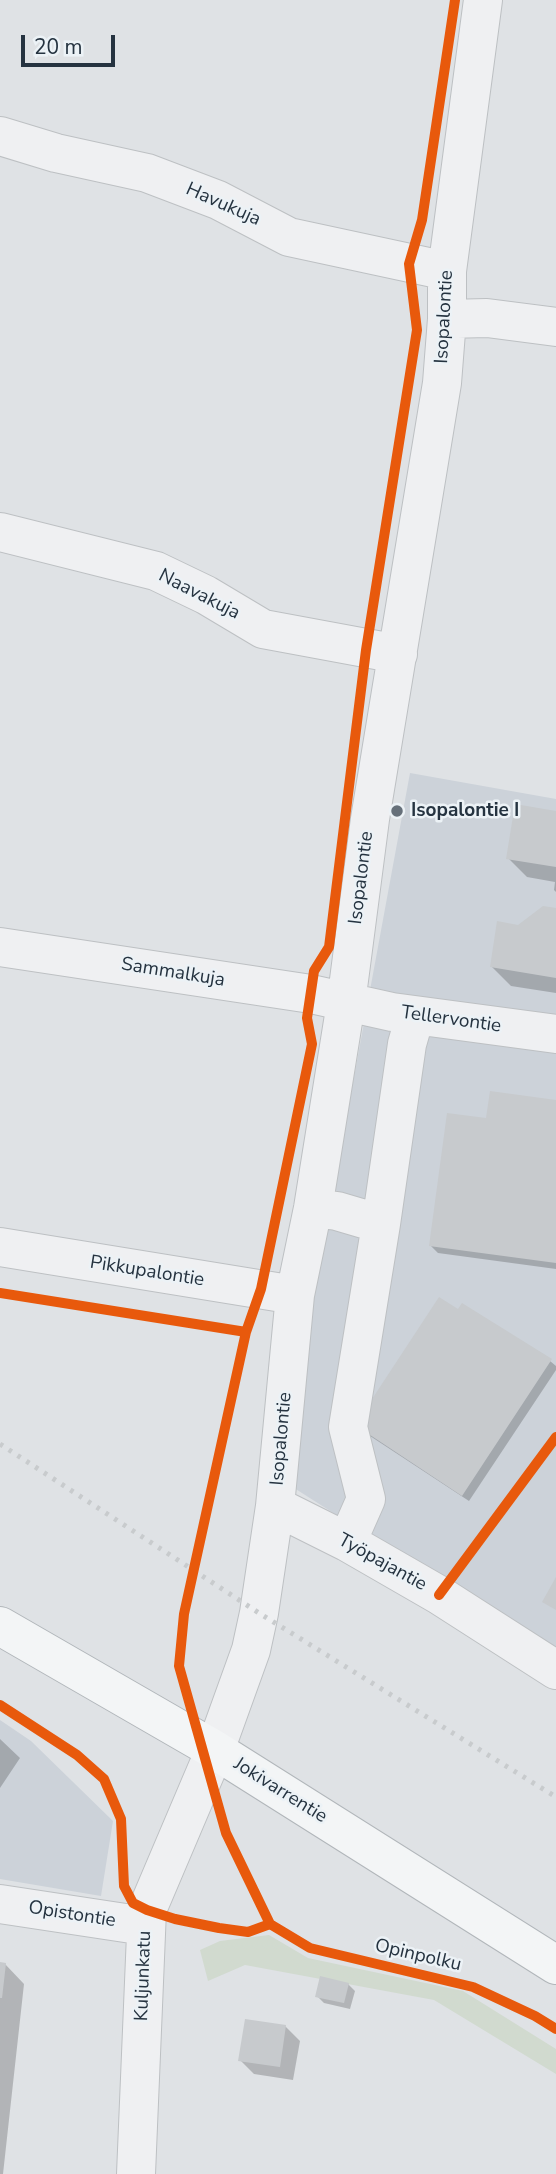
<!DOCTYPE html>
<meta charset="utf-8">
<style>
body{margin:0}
#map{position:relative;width:556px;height:2174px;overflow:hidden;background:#dfe2e5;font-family:"Nunito Sans",sans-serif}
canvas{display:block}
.scale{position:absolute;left:21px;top:35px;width:94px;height:32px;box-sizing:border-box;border:4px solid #253340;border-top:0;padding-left:9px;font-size:21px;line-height:24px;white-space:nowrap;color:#253340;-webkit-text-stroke:5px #ecf2f6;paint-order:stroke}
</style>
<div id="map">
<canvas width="556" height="2174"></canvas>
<div class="scale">20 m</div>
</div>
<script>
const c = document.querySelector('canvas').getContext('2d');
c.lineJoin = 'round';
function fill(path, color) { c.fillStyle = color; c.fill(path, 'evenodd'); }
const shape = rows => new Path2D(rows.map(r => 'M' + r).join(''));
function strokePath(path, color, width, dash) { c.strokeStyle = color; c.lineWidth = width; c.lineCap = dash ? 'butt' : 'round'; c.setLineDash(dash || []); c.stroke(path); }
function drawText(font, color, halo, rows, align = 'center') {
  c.font = font + ' "Nunito Sans",sans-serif'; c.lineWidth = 5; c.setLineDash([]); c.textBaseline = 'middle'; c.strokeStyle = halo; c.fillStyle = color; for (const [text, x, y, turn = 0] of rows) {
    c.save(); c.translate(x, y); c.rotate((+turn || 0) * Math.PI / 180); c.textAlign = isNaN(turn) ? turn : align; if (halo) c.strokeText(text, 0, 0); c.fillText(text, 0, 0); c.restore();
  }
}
const built = shape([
 [410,773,556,799,556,1655,280,1479],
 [0,1720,31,1741,113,1821,101,1896,0,1879]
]);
const green = shape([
 [269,1935,308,1958,463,1991,556,2049,556,2074,434,2000,245,1965,208,1981,200,1950,220,1941]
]);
const shadow = shape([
 [556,813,556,892,554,890,555,882,527,877,508,858],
 [556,910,556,993,511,986,492,967,518,926],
 [556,1101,556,1269,438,1253,431,1246,488,1120],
 [550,1361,556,1366,556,1370,469,1501,364,1432],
 [0,1739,20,1758,0,1788],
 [0,1964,5,1964,24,1984,3,2174,0,2174],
 [348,1984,355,1991,350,2009,324,2003,317,1996],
 [285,2026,300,2041,293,2080,254,2074,240,2060]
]);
const building = shape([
 [515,804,556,811,556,867,506,859],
 [543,906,556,908,556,978,490,967,497,921,518,925],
 [490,1091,556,1100,556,1263,429,1246,447,1113,486,1118],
 [439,1297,458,1309,462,1303,552,1359,462,1496,355,1425],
 [556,1577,556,1610,542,1602],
 [0,1962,6,1963,2,1998,0,1998],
 [320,1976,349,1983,344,2003,315,1997],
 [245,2019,286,2025,280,2067,238,2061]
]);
const minor = shape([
 [0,136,56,153,147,173,218,200,289,237,447,271],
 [447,319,487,318,556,327],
 [0,532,156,571,206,595,263,629,398,654],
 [0,947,311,994,392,1012,556,1034],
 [313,1208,337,1211,381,1224],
 [0,1247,295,1295],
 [275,1506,347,1542,439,1595,556,1670],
 [347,1542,366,1499,348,1427,381,1224,407,1044,415,1016],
 [0,1904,145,1926],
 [136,2174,147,1910,215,1750,251,1650,259,1613,275,1506,295,1295,313,1208,346,1003,370,819,442,383,447,319,447,271,483,0]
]);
const highway = shape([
 [0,1626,215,1750,556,1965]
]);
const rail = shape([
 [0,1444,259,1613,556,1797]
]);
const cycleway = shape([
 [0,1293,246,1332],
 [439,1595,556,1437],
 [0,1705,77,1755,104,1779,121,1819,124,1886,133,1903,147,1910,175,1919,219,1928,248,1932,270,1924],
 [270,1924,226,1833,179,1666,184,1614,246,1332,261,1289,312,1044,307,1018,314,971,329,947,366,650,417,330,409,264,422,220,455,0],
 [270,1924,310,1948,473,1987,535,2016,556,2029]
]);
const markers = [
 [397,811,7,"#66707a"]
];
const streetNames = [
 ["Havukuja",223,205,24],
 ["Isopalontie",445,317,-87],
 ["Naavakuja",199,595,27],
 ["Isopalontie",362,878,-83],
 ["Sammalkuja",173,973,9],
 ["Tellervontie",451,1020,8],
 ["Pikkupalontie",147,1272,9],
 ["Isopalontie",282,1439,-85],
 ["Työpajantie",382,1563,29],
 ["Jokivarrentie",280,1791,32],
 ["Opistontie",72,1915,9],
 ["Opinpolku",418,1956,13],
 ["Kuljunkatu",144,1976,-88]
];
const poiNames = [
 ["Isopalontie I",411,811]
];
fill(built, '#ccd2d9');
fill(green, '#d1dacf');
fill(shadow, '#0003');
fill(building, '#c7cacd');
strokePath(minor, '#bdc0c3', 40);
strokePath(highway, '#b1b6ba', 40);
strokePath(minor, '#eff0f2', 38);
strokePath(highway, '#f3f5f6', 38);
strokePath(rail, '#c8cbcd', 5, [3.5, 7]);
strokePath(cycleway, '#e8590c', 10);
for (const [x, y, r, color] of markers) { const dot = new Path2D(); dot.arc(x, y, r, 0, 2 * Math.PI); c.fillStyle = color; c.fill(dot); strokePath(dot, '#ecf2f6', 2.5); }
drawText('19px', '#253340', '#ecf2f6', streetNames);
drawText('bold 19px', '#253340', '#ecf2f6', poiNames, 'left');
</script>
